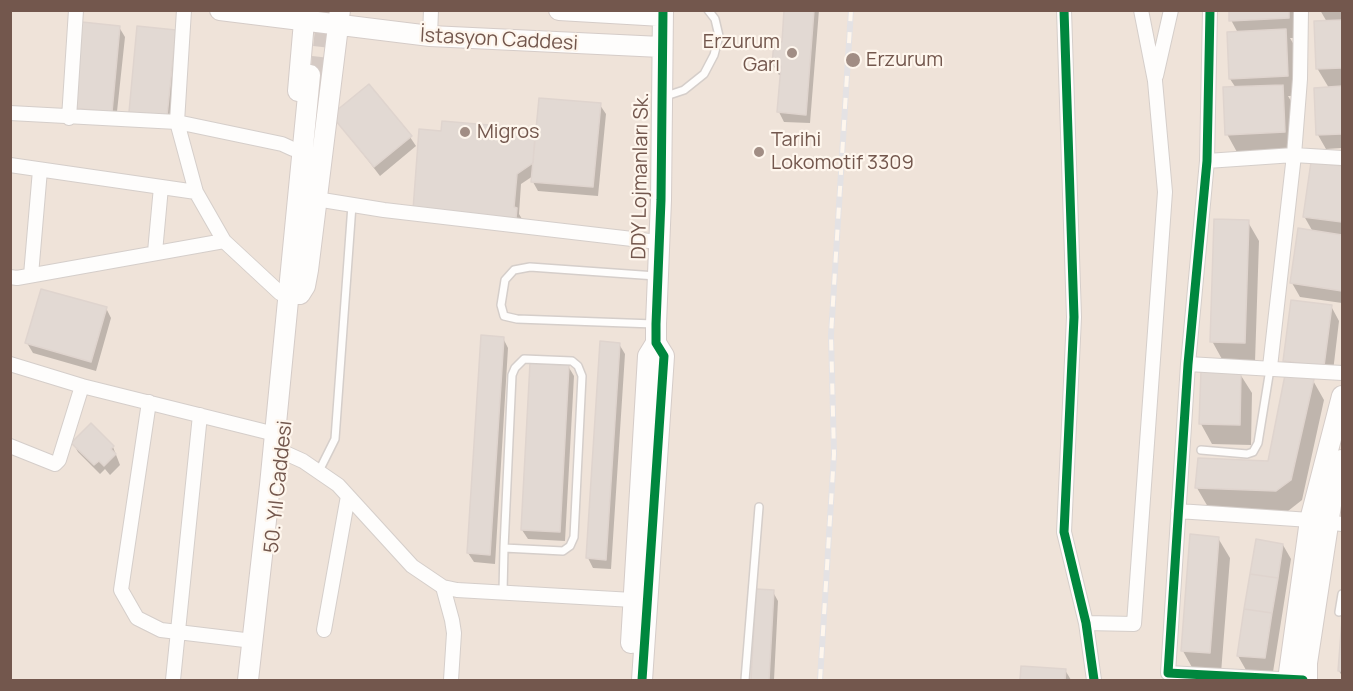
<!DOCTYPE html>
<meta charset="utf-8">
<style>
body{margin:0}
#map{position:relative;width:1353px;height:691px;overflow:hidden;background:#f6f1eb;font-family:Manrope,sans-serif}
canvas{display:block}
.frame{position:absolute;inset:0;border:12px solid #73574d;pointer-events:none}
</style>
<div id="map">
<canvas width="1353" height="691"></canvas>
<div class="frame"></div>
</div>
<script>
const c = document.querySelector('canvas').getContext('2d');
c.lineJoin = 'round';
function fill(path, color) { c.fillStyle = color; c.fill(path, 'evenodd'); }
const shape = rows => new Path2D(rows.map(r => 'M' + r).join(''));
function strokePath(path, color, width, dash) { c.strokeStyle = color; c.lineWidth = width; c.lineCap = dash ? 'butt' : 'round'; c.setLineDash(dash || []); c.stroke(path); }
function drawText(font, color, halo, rows, align = 'center') {
  c.font = font + ' Manrope,sans-serif'; c.lineWidth = 4.5; c.setLineDash([]); c.textBaseline = 'middle'; c.strokeStyle = halo; c.fillStyle = color; for (const [text, x, y, turn = 0] of rows) {
    c.save(); c.translate(x, y); c.rotate((+turn || 0) * Math.PI / 180); c.textAlign = isNaN(turn) ? turn : align; if (halo) c.strokeText(text, 0, 0); c.fillText(text, 0, 0); c.restore();
  }
}
const residential = shape([
 [11,11,1342,11,1342,680,11,680]
]);
const shadow = shape([
 [786,10,819,10,810,123,784,122,779,112,782,75,779,75,773,65,783,43],
 [1230,10,1298,10,1299,38,1290,38,1297,50,1299,96,1288,96,1294,106,1295,152,1238,154,1227,134,1236,88,1230,79,1238,33,1231,20],
 [1320,10,1342,10,1342,148,1326,149,1318,135,1329,88,1317,68,1327,22],
 [119,27,125,37,116,121,80,118,75,108],
 [175,31,180,41,172,125,136,122,130,112],
 [600,105,606,114,598,196,538,191,533,182,533,176,521,184,519,214,522,219,521,227,420,219,443,132,488,126,491,133,536,137],
 [333,115,410,137,416,146,380,176],
 [1312,163,1342,168,1342,303,1300,297,1292,283,1313,232,1304,216],
 [1248,222,1259,241,1255,362,1223,361,1212,341],
 [1331,306,1339,321,1332,380,1311,377,1324,400,1302,500,1288,511,1208,507,1197,488,1269,462,1305,379,1305,376,1293,375,1285,361],
 [106,308,111,318,96,371,33,353,27,343],
 [503,338,508,348,495,564,474,562,468,553],
 [619,344,625,354,611,569,593,568,588,558],
 [568,366,574,376,565,541,528,539,522,530],
 [1240,374,1252,393,1251,445,1212,444,1201,424],
 [73,443,113,447,120,465,110,475,105,469,100,474,78,452],
 [1218,538,1230,558,1221,673,1194,671,1183,651],
 [1283,545,1291,559,1273,672,1246,670,1238,656],
 [757,591,773,592,778,601,774,680,752,680],
 [1342,636,1342,676,1339,671],
 [1022,668,1065,670,1071,680,1021,680]
]);
const building = shape([
 [784,10,814,10,806,115,777,112,781,66,772,65,774,41,782,42,784,10],
 [1229,10,1289,10,1289,18,1229,21,1229,10],
 [1342,20,1342,68,1316,69,1314,21,1342,20],
 [82,22,120,26,112,112,73,108,82,22],
 [137,26,176,30,167,116,129,112,137,26],
 [1286,29,1288,76,1229,79,1227,32,1286,29],
 [369,84,412,136,374,167,331,115,369,84],
 [1283,85,1285,132,1225,135,1223,87,1283,85],
 [1342,86,1342,134,1316,135,1314,88,1342,86],
 [539,98,601,103,593,187,531,182,539,98],
 [442,121,489,125,488,131,535,135,533,163,517,174,514,207,517,208,516,218,413,210,419,129,441,131,442,121],
 [1311,162,1342,166,1342,222,1303,217,1311,162],
 [1214,219,1249,220,1245,343,1210,342,1214,219],
 [1298,228,1342,235,1342,291,1290,283,1298,228],
 [41,289,107,307,91,362,25,343,41,289],
 [1291,300,1332,305,1324,366,1283,361,1291,300],
 [481,335,504,337,490,555,467,553,481,335],
 [600,341,620,343,606,560,586,558,600,341],
 [530,363,569,365,560,532,521,530,530,363],
 [1201,371,1241,372,1240,425,1199,424,1201,371],
 [1285,375,1314,379,1291,480,1276,491,1195,488,1198,458,1268,461,1285,375],
 [91,423,114,446,111,449,116,454,104,466,99,461,94,465,71,443,91,423],
 [1190,534,1219,537,1210,653,1181,651,1190,534],
 [1256,539,1283,544,1278,578,1250,574,1256,539],
 [1250,574,1278,578,1272,613,1244,609,1250,574],
 [756,589,774,590,769,680,751,680,756,589],
 [1244,609,1272,613,1265,658,1237,656,1244,609],
 [1342,619,1342,671,1338,671,1342,619],
 [1021,666,1066,669,1065,680,1020,680,1021,666]
]);
const secondaryTunnel = shape([
 [320,77,327,10]
]);
const lane = shape([
 [663,97,684,90,704,74,714,55,719,36,715,19,708,10],
 [654,324,517,319,504,316,501,305,505,280,514,270,530,267,656,276],
 [1201,450,1247,454,1253,452,1258,443,1270,369],
 [319,471,335,439,352,205],
 [503,592,504,548,512,375,515,368,524,359,572,361,578,366,582,376,574,537,570,546,563,551,504,548],
 [1339,612,1342,594],
 [745,680,759,507]
]);
const street = shape([
 [184,10,177,122,196,192,224,241,280,293],
 [1064,10,1074,317,1064,532,1086,623,1094,680],
 [1210,10,1207,161,1188,364,1168,673,1297,680],
 [430,36,431,10],
 [1156,76,1171,10],
 [10,113,177,122,282,144,293,149],
 [69,118,76,10],
 [1207,161,1294,155,1342,158],
 [10,165,196,192],
 [316,199,384,210,658,242],
 [155,252,161,187],
 [31,275,40,170],
 [10,277,17,278,224,241],
 [10,364,82,386,275,434],
 [1188,364,1342,373],
 [1270,367,1294,155,1300,79,1301,10],
 [149,402,121,590,137,618,161,630,253,641],
 [10,446,55,464,59,460,82,386],
 [283,452,303,461,338,485,412,566,443,587,457,590,633,600],
 [1178,511,1310,520,1342,524],
 [443,587,452,620,454,633,451,680],
 [1086,623,1134,624,1165,192,1155,81,1141,10],
 [324,630,348,496],
 [173,680,200,415]
]);
const secondary = shape([
 [220,10,430,36,661,47],
 [559,10,662,16],
 [298,91,305,10],
 [300,294,305,286,308,270,340,10],
 [631,643,648,356,656,343],
 [248,680,270,485,310,75],
 [642,680,664,356,656,343,656,324,661,200,663,10],
 [1288,680,1310,520,1342,396],
 [1307,680,1307,663,1331,505,1342,460]
]);
const rail = shape([
 [820,680,834,454,831,335,851,10]
]);
const cycleway = shape([
 [1064,10,1074,317,1064,532,1086,623,1094,680],
 [1210,10,1207,161,1188,364,1168,673,1303,680],
 [642,680,664,356,656,343,656,324,661,200,663,10]
]);
const markers = [
 [792,53,6,"#a18d84"],
 [853,60,8,"#a18d84"],
 [465,132,6,"#a18d84"],
 [759,152,6,"#a18d84"]
];
const streetNames = [
 ["İstasyon Caddesi",499,40,3],
 ["DDY Lojmanları Sk.",641,176,-89],
 ["50. Yıl Caddesi",279,487,-84]
];
const poiNames = [
 ["Erzurum",780,42,"right"],
 ["Garı",780,65,"right"],
 ["Erzurum",866,60],
 ["Migros",477,132],
 ["Tarihi",771,140],
 ["Lokomotif 3309",771,163]
];
fill(residential, '#efe3d9');
fill(shadow, '#0003');
fill(building, '#e2d9d3');
strokePath(building, '#dfd4ce', 1.5);
strokePath(secondaryTunnel, '#d5cac4', 20, [20, 10]);
strokePath(lane, '#d5ceca', 10);
strokePath(street, '#d5ceca', 16);
strokePath(secondary, '#d5ccc8', 22);
strokePath(lane, '#fefdfc', 7);
strokePath(street, '#fefdfc', 14);
strokePath(secondary, '#fefdfc', 20);
strokePath(rail, '#e4e2e4', 6);
strokePath(rail, '#fef6ed', 4, [11]);
strokePath(cycleway, '#00873e', 9);
for (const [x, y, r, color] of markers) { const dot = new Path2D(); dot.arc(x, y, r, 0, 2 * Math.PI); c.fillStyle = color; c.fill(dot); strokePath(dot, '#fef6ed', 2); }
drawText('20px', '#73574d', '#fef6ed', streetNames);
drawText('20px', '#73574d', '#fef6ed', poiNames, 'left');
</script>
